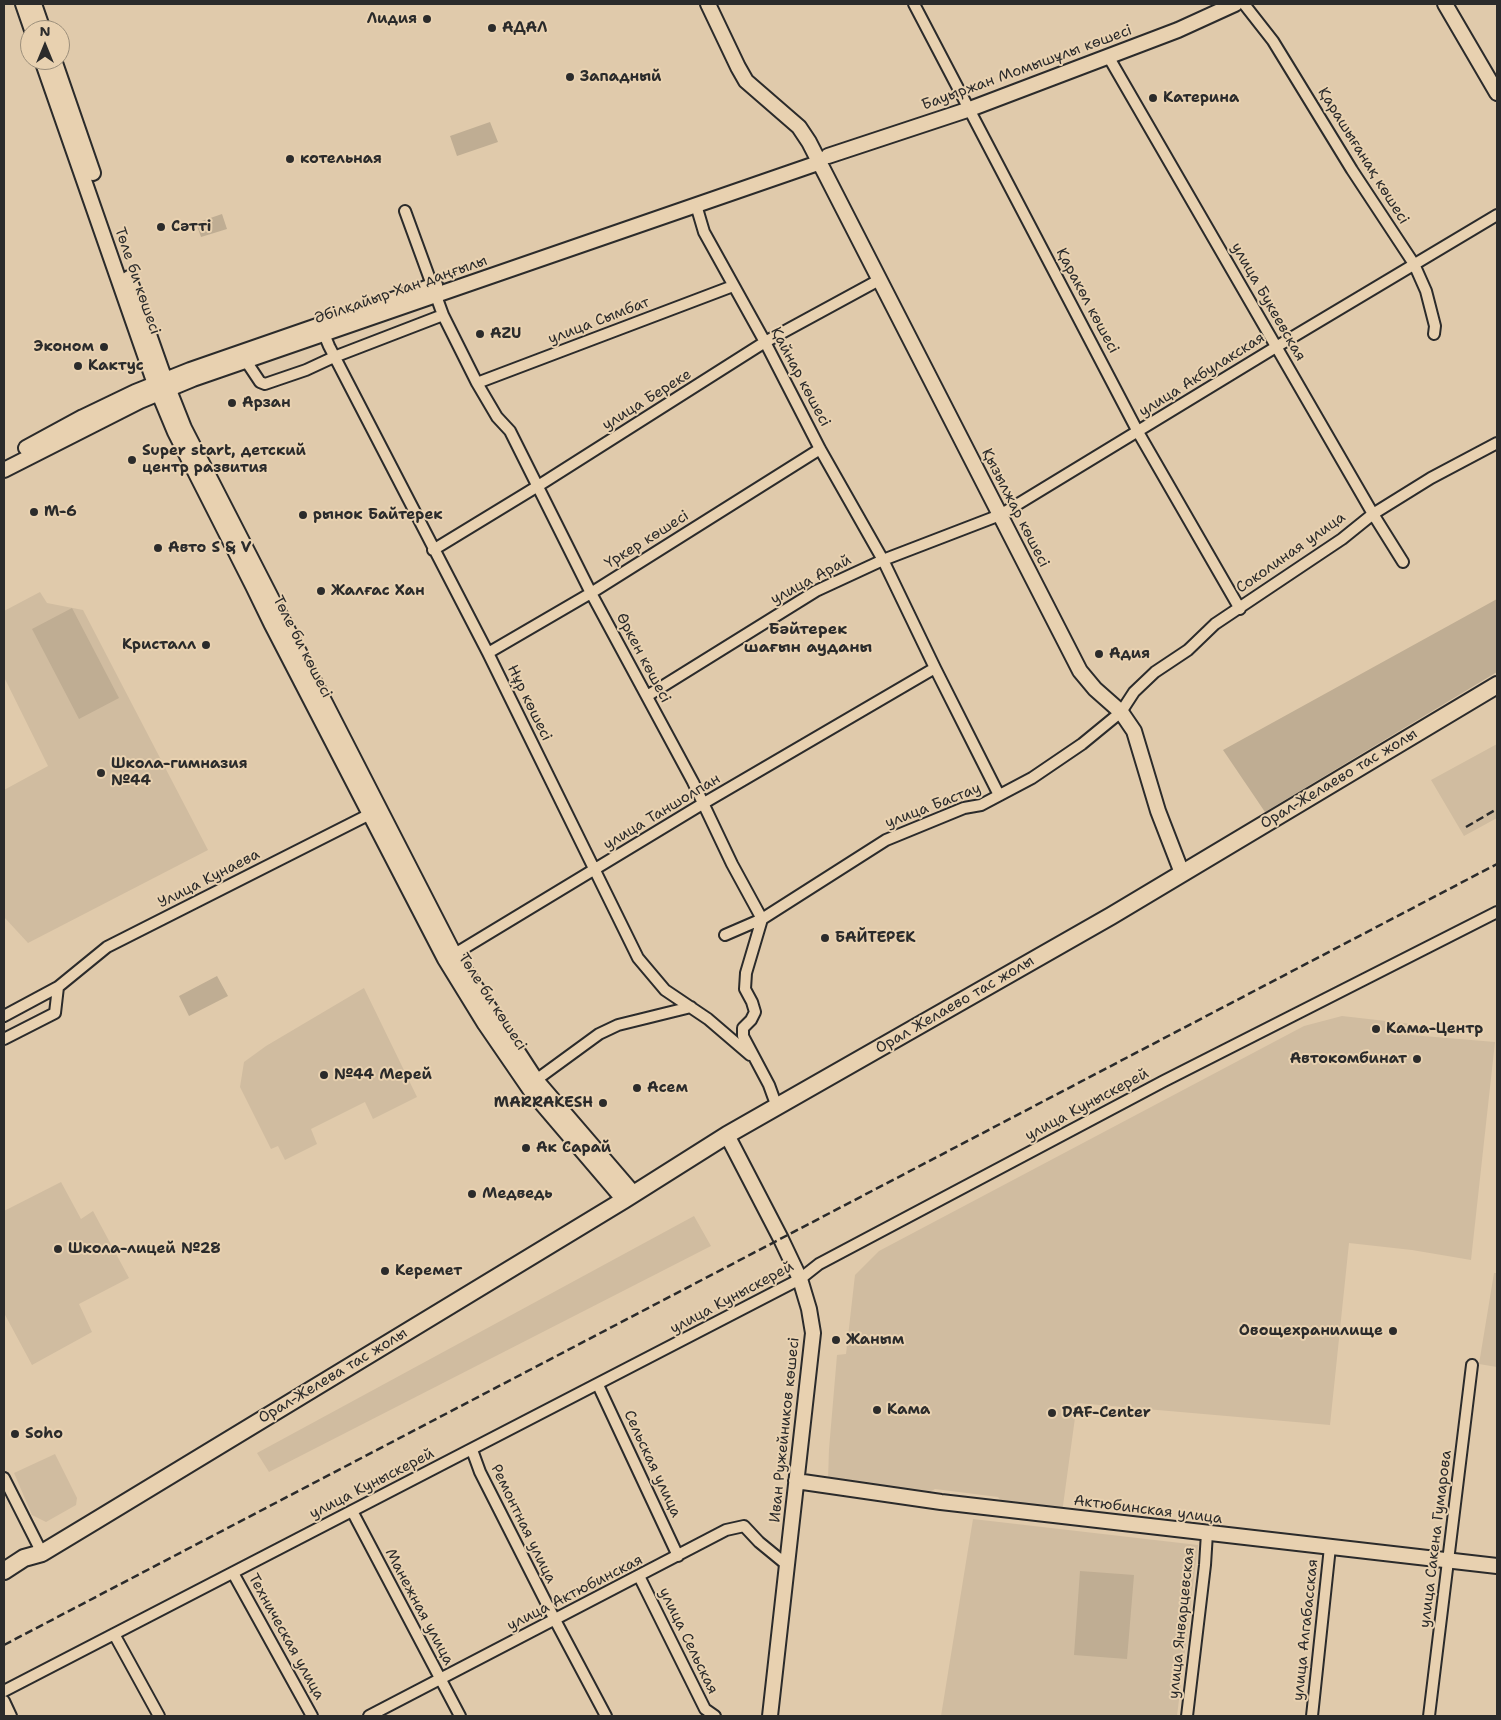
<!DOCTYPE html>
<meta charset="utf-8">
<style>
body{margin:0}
#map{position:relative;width:1501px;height:1720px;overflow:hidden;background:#e0caab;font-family:"Shantell Sans",sans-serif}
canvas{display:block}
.frame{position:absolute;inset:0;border:5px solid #2b2b2b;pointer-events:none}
.north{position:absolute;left:20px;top:20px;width:50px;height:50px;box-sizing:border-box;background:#e8d1b0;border:1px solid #9c8f7b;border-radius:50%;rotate:0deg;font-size:14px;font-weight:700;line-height:20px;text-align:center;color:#2b2b2b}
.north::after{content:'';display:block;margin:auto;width:18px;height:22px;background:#2b2b2b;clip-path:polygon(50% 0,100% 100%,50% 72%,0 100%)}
</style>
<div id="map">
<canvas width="1501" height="1720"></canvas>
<div class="frame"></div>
<div class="north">N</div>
</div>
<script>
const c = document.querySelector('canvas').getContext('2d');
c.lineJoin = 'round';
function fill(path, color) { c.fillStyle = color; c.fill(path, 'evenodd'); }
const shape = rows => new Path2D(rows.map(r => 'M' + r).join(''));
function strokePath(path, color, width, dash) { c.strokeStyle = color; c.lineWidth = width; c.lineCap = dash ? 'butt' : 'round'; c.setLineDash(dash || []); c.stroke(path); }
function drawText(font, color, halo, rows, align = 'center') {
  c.font = font + ' "Shantell Sans",sans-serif'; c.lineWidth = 4; c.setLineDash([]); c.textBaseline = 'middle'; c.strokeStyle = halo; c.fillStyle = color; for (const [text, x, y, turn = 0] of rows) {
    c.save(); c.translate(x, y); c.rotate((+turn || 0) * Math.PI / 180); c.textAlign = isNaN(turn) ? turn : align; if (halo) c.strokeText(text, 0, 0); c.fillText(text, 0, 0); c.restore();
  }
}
const built = shape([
 [40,592,47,603,83,610,208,850,28,943,4,917,4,790,48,766,4,677,4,611],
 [1497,744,1497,818,1464,836,1431,780],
 [364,988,417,1097,373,1119,365,1102,311,1129,317,1144,285,1160,278,1146,271,1149,240,1087,244,1062,266,1046],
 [1342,1016,1412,1024,1411,1035,1495,1042,1471,1260,1412,1250,1349,1243,1330,1425,1077,1403,1062,1513,1004,1504,998,1497,935,1489,924,1495,828,1480,829,1449,837,1355,846,1354,855,1275,879,1251,1304,1026],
 [61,1182,81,1219,93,1211,129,1278,79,1304,92,1332,32,1365,4,1313,4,1211],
 [694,1216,711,1246,269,1472,257,1453],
 [1494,1273,1497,1273,1497,1367,1479,1364],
 [55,1454,77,1498,76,1505,46,1522,32,1515,14,1473],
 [973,1519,1198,1545,1177,1716,941,1716]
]);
const green = shape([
 [490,122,498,142,457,156,450,136],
 [222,214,227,229,201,237,196,223],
 [1497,599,1497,672,1265,812,1223,750],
 [72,608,119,698,79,719,32,629],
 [217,976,228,996,189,1016,179,996],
 [1080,1571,1134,1575,1127,1659,1074,1655]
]);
const street = shape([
 [914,4,1138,432,1240,609],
 [1244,4,1273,41,1352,170,1414,264,1426,291,1435,326,1434,334],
 [1108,56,1373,514,1403,562],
 [696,205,704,232,765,342,820,449,883,560,935,668,999,795],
 [405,211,443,315,477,383,497,417,510,431,591,593,693,782,732,864,762,919,746,973,745,989,752,1002,755,1012,751,1020,743,1028,743,1036,769,1085,777,1107],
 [326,329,324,334,329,346,488,653,638,958,665,990,708,1019,750,1055],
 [246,361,260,382,265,384,306,370,334,357,443,315],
 [477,383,733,286],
 [433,550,538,486,765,342,879,280],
 [488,653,591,593,820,449],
 [647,696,816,591,883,560,1000,515,1276,347,1497,215],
 [725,935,762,919,886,840,964,808,981,805,1032,778,1082,744,1121,712,1134,692,1155,672,1188,650,1215,624,1342,539,1373,514,1431,478,1497,443],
 [448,958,704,803,935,668],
 [4,1016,58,987,107,947,374,812],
 [4,1039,55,1013,58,987],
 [536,1080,599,1034,618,1025,691,1007],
 [598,1385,678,1556],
 [472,1450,480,1472,555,1620,606,1716],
 [4,1478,42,1553],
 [352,1511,460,1716],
 [233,1573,312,1716],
 [639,1576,705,1709,715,1716],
 [114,1634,159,1716],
 [4,1691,800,1279,819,1264,1164,1081,1497,912],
 [4,1701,11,1716],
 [369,1716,726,1530,744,1526,759,1542,787,1565],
 [1187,1716,1205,1565,1207,1533],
 [1312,1716,1330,1547],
 [1429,1716,1472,1365]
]);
const secondary = shape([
 [23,4,32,30],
 [34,4,43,30],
 [708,4,738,67,746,81,799,127,809,142,1080,671,1095,689,1121,712,1134,731,1158,811,1182,873],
 [1445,4,1497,93],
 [42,60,155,384,175,432,253,586,271,623,445,959,485,1024,531,1091,624,1200],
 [54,60,93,173],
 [828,156,970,109,1178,30,1235,4],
 [129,278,165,380,184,428,454,954,536,1080,634,1194],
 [26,448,83,417,135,392,190,370,435,285],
 [4,470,140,401,193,379,818,163],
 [727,1135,781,1239,800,1279,809,1309,813,1333,770,1716],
 [796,1481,941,1502,1497,1566]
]);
const primary = shape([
 [4,1571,24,1558,42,1553,95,1521,624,1200,727,1135,1111,916,1497,685]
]);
const rail = shape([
 [1466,827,1497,809],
 [4,1645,1497,864]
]);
const markers = [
 [427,19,5,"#2b2b2b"],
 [492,28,5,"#2b2b2b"],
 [570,77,5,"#2b2b2b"],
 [1153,98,5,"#2b2b2b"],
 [290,159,5,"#2b2b2b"],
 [161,227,5,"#2b2b2b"],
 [480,334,5,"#2b2b2b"],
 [104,347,5,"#2b2b2b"],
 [78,366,5,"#2b2b2b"],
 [232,403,5,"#2b2b2b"],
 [132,460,5,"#2b2b2b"],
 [34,512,5,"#2b2b2b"],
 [303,515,5,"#2b2b2b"],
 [158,548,5,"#2b2b2b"],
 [321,591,5,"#2b2b2b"],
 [206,645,5,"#2b2b2b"],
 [1099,654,5,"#2b2b2b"],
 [101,773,5,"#2b2b2b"],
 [825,938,5,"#2b2b2b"],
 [1376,1029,5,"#2b2b2b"],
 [1417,1059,5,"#2b2b2b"],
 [324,1075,5,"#2b2b2b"],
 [637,1088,5,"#2b2b2b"],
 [603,1103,5,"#2b2b2b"],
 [526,1148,5,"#2b2b2b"],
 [472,1194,5,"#2b2b2b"],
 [58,1249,5,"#2b2b2b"],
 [385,1271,5,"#2b2b2b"],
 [1393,1331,5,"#2b2b2b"],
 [836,1340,5,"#2b2b2b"],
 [877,1410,5,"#2b2b2b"],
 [1052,1413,5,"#2b2b2b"],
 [15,1434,5,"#2b2b2b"]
];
const poiNames = [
 ["Лидия",417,19,"right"],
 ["АДАЛ",502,28],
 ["Западный",580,77],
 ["Катерина",1163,98],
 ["котельная",300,159],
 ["Cәтті",171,227],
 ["AZU",490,334],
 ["Эконом",94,347,"right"],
 ["Кактус",88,366],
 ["Арзан",242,403],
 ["Super start, детский",142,451],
 ["центр развития",142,468],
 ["M-6",44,512],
 ["рынок Байтерек",313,515],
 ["Авто S & V",168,548],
 ["Жалғас Хан",331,591],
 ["Кристалл",196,645,"right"],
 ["Адия",1109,654],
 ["Школа-гимназия",111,764],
 ["№44",111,781],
 ["БАЙТЕРЕК",835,938],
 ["Кама-Центр",1386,1029],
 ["Автокомбинат",1407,1059,"right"],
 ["№44 Мерей",334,1075],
 ["Асем",647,1088],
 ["MARRAKESH",593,1103,"right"],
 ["Ак Сарай",536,1148],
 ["Медведь",482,1194],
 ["Школа-лицей №28",68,1249],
 ["Керемет",395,1271],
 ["Овощехранилище",1383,1331,"right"],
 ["Жаным",846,1340],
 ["Кама",887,1410],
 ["DAF-Center",1062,1413],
 ["Soho",25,1434]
];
const streetNames = [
 ["Бауыржан Момышұлы көшесі",1027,68,-20],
 ["Қарашығанақ көшесі",1363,156,58],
 ["Төле би көшесі",137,281,71],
 ["Әбілқайыр Хан даңғылы",401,290,-19],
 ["Қаракөл көшесі",1087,301,62],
 ["улица Букеевская",1268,302,60],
 ["улица Сымбат",599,321,-21],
 ["улица Акбулакская",1202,375,-32],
 ["Қайнар көшесі",800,377,62],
 ["улица Береке",647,400,-32],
 ["Қызылжар көшесі",1015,508,63],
 ["Үркер көшесі",647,540,-32],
 ["Соколиная улица",1291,553,-35],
 ["улица Арай",811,580,-28],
 ["Төле би көшесі",302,647,63],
 ["Өркен көшесі",643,658,62],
 ["Нұр көшесі",529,703,64],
 ["Орал-Желаево тас жолы",1339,779,-31],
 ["улица Бастау",933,806,-21],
 ["улица Таншолпан",662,812,-31],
 ["Улица Кунаева",209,879,-27],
 ["Төле би көшесі",492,1002,57],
 ["Орал Желаево тас жолы",955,1005,-30],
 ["улица Куныскерей",1087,1105,-28],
 ["улица Куныскерей",732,1298,-28],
 ["Орал-Желева тас жолы",333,1376,-31],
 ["Иван Ружейников көшесі",785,1430,-84],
 ["Сельская улица",652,1464,65],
 ["улица Куныскерей",372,1484,-27],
 ["Актюбинская улица",1148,1510,7],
 ["Ремонтная улица",523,1524,64],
 ["улица Сакена Гумарова",1436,1539,-83],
 ["улица Актюбинская",575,1593,-27],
 ["Манежная улица",419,1607,62],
 ["улица Январцевская",1182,1623,-84],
 ["улица Алгабасская",1306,1630,-84],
 ["Техническая улица",286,1637,61],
 ["улица Сельская",688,1641,64]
];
const neighbourhoodNames = [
 ["Бәйтерек",808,630],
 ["шағын ауданы",808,648]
];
fill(built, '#d0bca0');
fill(green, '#bfad93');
strokePath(street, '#2b2b2b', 14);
strokePath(secondary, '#2b2b2b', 18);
strokePath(primary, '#2b2b2b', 20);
strokePath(street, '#e8d1b0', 10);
strokePath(secondary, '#e8d1b0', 14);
strokePath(primary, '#e8d1b0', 16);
strokePath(rail, '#2b2b2b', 2.5, [8, 4]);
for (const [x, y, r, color] of markers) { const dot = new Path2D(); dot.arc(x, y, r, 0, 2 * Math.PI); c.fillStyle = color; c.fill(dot); strokePath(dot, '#e8d1b0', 2); }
drawText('bold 15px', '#2b2b2b', '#e8d1b0', poiNames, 'left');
drawText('15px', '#2b2b2b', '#e8d1b0', streetNames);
drawText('bold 16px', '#2b2b2b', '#e8d1b0', neighbourhoodNames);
</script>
